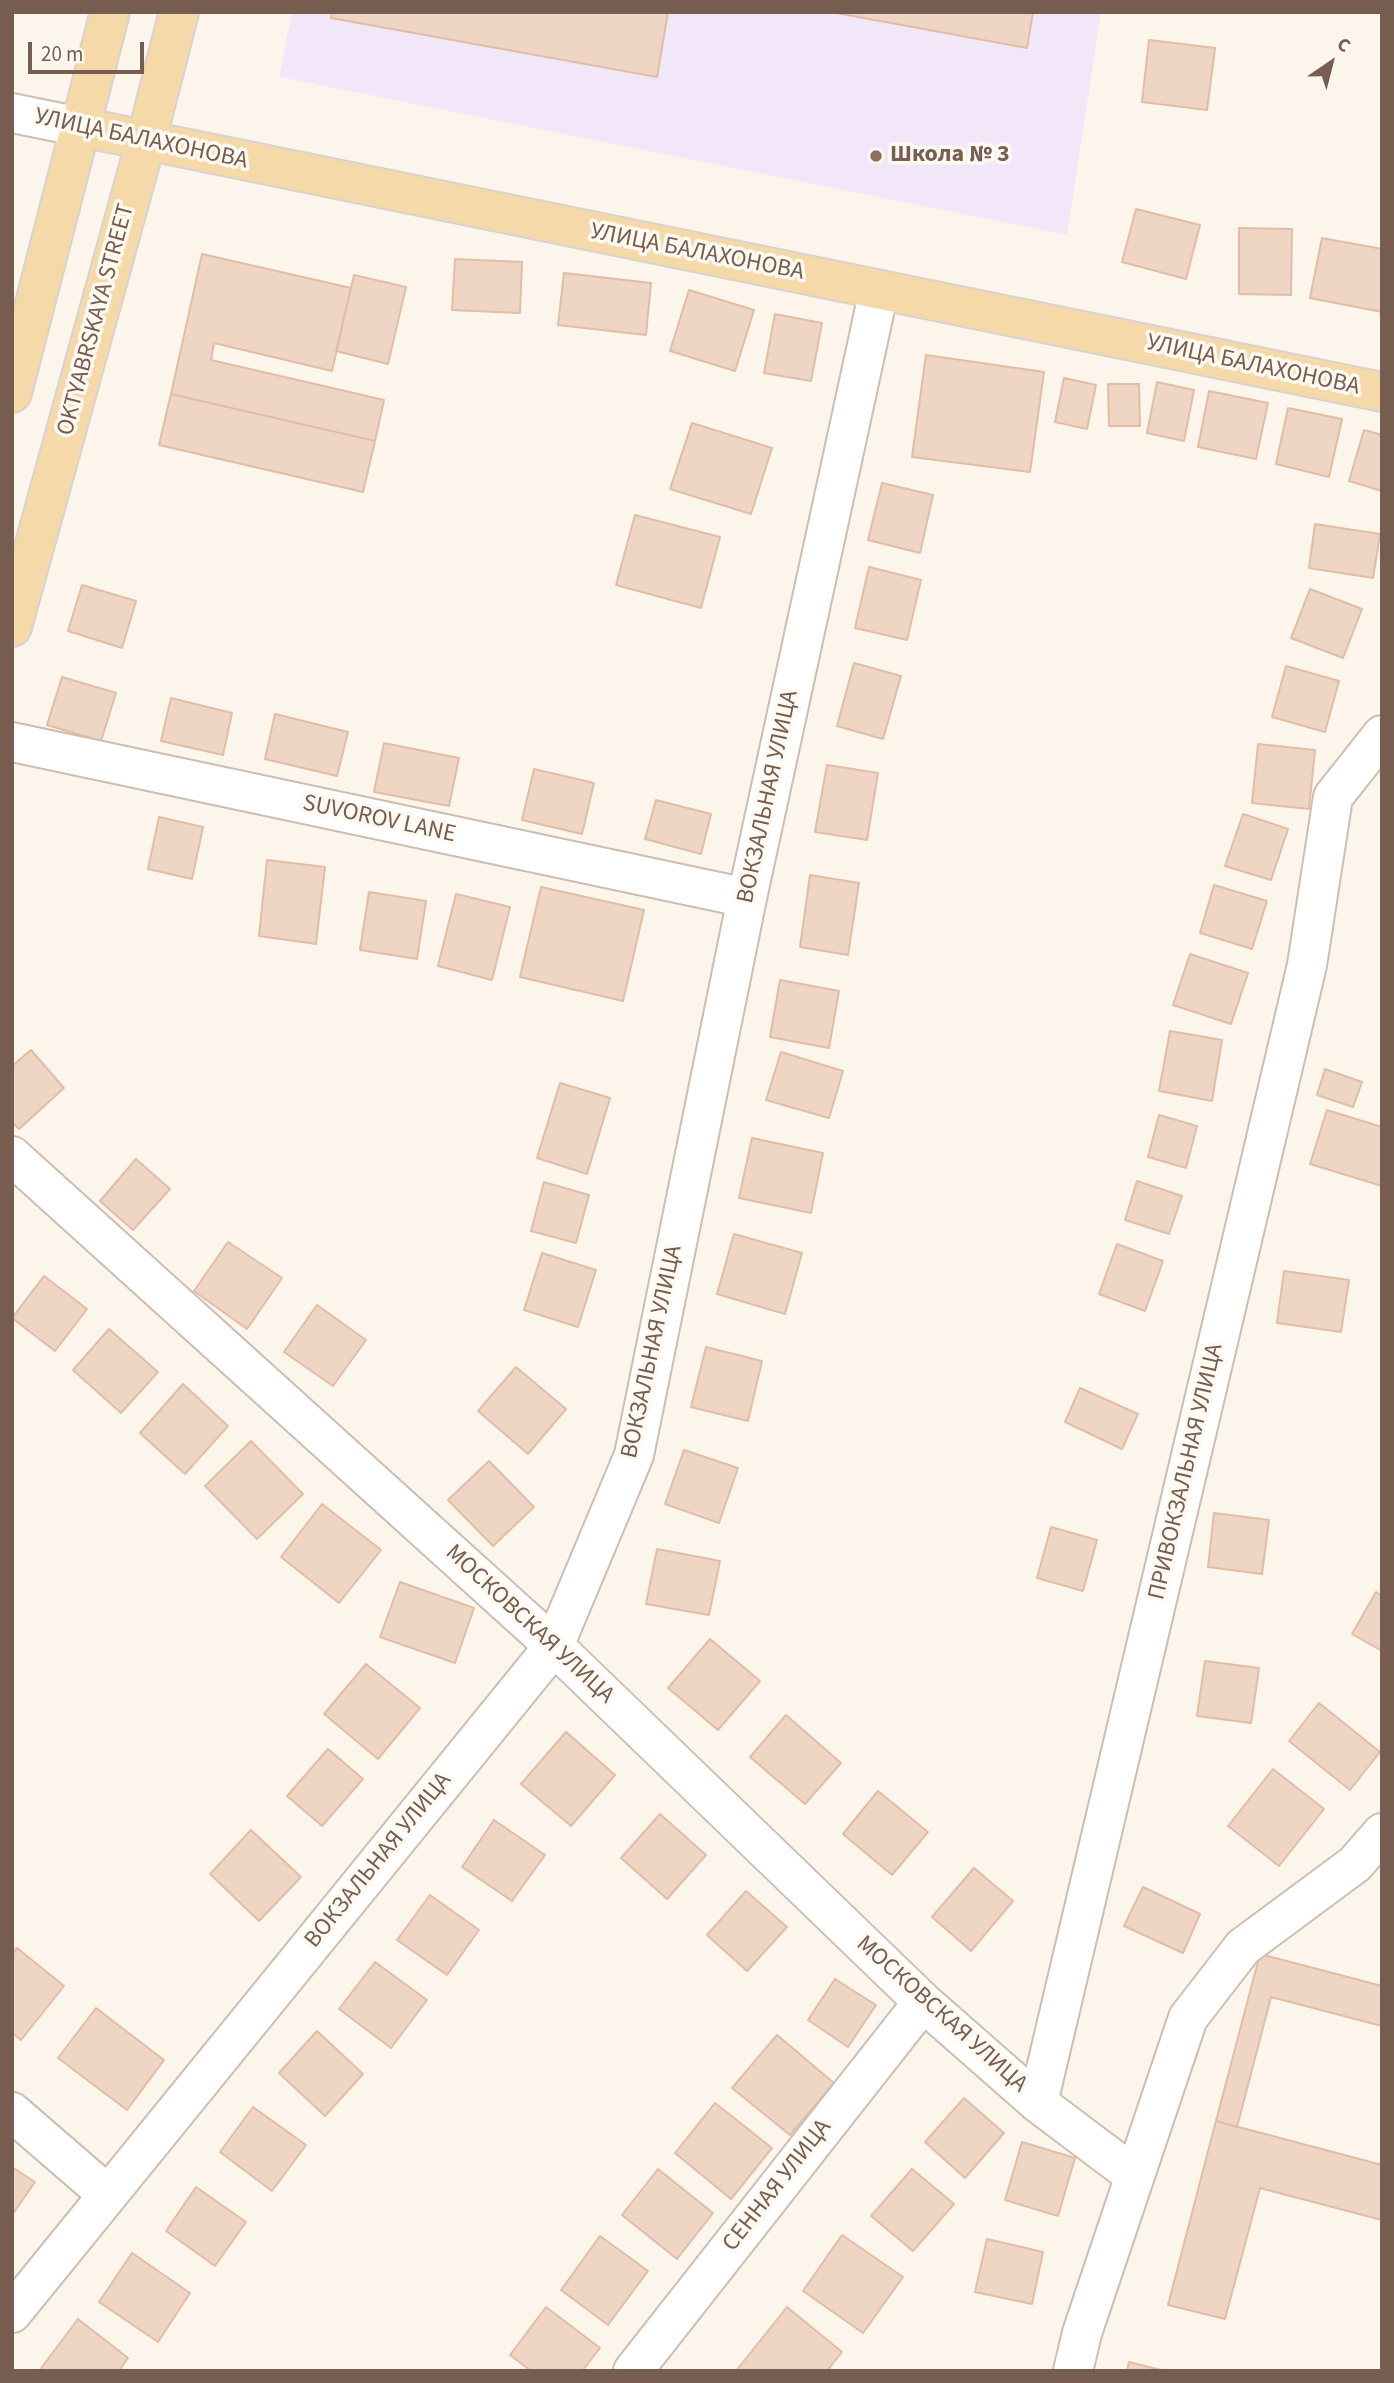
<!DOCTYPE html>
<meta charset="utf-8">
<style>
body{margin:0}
#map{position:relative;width:1394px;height:2383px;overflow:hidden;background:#fcf5eb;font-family:"Source Sans 3",sans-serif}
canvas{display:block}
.frame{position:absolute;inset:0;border:14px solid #765d4f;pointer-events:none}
.north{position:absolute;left:1296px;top:28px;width:70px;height:70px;-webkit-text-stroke:5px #fef9f1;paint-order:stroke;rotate:35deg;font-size:19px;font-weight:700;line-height:28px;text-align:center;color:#765d4f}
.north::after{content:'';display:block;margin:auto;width:24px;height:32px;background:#765d4f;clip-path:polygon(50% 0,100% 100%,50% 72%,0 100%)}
.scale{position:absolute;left:28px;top:42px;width:116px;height:32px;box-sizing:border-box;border:4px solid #765d4f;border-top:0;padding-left:9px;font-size:21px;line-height:24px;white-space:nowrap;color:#765d4f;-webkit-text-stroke:5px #fef9f1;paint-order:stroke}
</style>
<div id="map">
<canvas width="1394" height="2383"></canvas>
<div class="frame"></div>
<div class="north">С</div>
<div class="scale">20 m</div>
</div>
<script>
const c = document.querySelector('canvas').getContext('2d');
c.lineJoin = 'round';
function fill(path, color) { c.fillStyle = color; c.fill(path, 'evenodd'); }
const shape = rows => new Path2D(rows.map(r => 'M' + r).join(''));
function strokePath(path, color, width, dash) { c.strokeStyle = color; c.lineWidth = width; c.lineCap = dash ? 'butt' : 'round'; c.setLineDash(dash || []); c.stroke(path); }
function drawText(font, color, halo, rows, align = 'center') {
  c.font = font + ' "Source Sans 3",sans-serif'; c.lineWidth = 7; c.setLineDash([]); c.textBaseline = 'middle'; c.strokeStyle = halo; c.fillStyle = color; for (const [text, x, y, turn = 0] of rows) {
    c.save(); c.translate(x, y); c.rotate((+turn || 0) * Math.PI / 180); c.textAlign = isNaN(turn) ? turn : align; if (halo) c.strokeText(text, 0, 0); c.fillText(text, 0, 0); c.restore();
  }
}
const education = shape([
 [292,12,1101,12,1067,235,279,77]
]);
const building = shape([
 [332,12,668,12,657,77,331,18,332,12],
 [831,12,1033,12,1027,48,831,12],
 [1149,40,1215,48,1207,110,1142,102,1149,40],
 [1136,209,1200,225,1186,279,1122,262,1136,209],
 [1239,228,1292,229,1291,295,1239,294,1239,228],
 [1322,238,1382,249,1382,312,1310,298,1322,238],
 [202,254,351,288,332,371,214,343,211,360,384,400,375,441,171,394,202,254],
 [455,259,522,262,520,313,452,310,455,259],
 [564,273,651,283,646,335,558,325,564,273],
 [354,275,406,287,388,364,336,351,354,275],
 [689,290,754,310,735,371,670,351,689,290],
 [775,314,822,323,811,381,764,373,775,314],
 [926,355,1044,372,1030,472,912,457,926,355],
 [1064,378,1096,385,1087,429,1055,422,1064,378],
 [1157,382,1194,390,1184,441,1147,433,1157,382],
 [1108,384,1139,384,1140,426,1109,426,1108,384],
 [1209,391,1268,403,1256,459,1198,447,1209,391],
 [171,394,375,441,363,492,159,445,171,394],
 [1288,408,1342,419,1329,477,1276,464,1288,408],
 [692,423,772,448,751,514,670,489,692,423],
 [1364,430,1382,435,1382,491,1349,481,1364,430],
 [882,483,933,495,920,553,868,540,882,483],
 [635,515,720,537,701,608,616,585,635,515],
 [1315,524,1380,534,1373,578,1309,568,1315,524],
 [869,567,921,580,907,640,855,628,869,567],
 [82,585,136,601,122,648,68,631,82,585],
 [1310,589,1362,609,1343,658,1291,638,1310,589],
 [854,663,901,676,883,739,837,726,854,663],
 [1286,666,1339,681,1325,732,1272,717,1286,666],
 [62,677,116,693,101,741,47,725,62,677],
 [171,698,232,713,223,755,161,741,171,698],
 [275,714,348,732,337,776,265,759,275,714],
 [384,743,459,758,449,806,374,792,384,743],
 [1258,744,1315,750,1309,809,1252,803,1258,744],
 [827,765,878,773,867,840,815,832,827,765],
 [534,769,594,783,582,834,522,820,534,769],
 [656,800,711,814,701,854,645,839,656,800],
 [1243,814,1288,829,1271,880,1225,866,1243,814],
 [159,817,203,827,192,879,148,869,159,817],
 [267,860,325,867,316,944,259,936,267,860],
 [810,875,859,883,848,955,800,947,810,875],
 [1214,885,1267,901,1252,949,1200,933,1214,885],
 [541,887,644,910,623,1001,520,977,541,887],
 [369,892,426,901,417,959,360,950,369,892],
 [456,894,510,907,492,980,438,966,456,894],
 [1190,954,1248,973,1231,1024,1173,1005,1190,954],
 [780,980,839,991,829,1048,770,1037,780,980],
 [1170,1031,1222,1040,1212,1101,1159,1091,1170,1031],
 [31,1050,64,1088,19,1129,12,1122,12,1066,31,1050],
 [781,1052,843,1071,829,1118,766,1100,781,1052],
 [1325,1069,1362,1082,1353,1107,1317,1095,1325,1069],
 [560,1083,610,1098,587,1174,537,1158,560,1083],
 [1327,1110,1382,1127,1382,1186,1310,1164,1327,1110],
 [1159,1115,1197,1126,1186,1168,1148,1157,1159,1115],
 [752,1138,823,1153,811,1213,739,1198,752,1138],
 [136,1159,170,1189,133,1230,100,1201,136,1159],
 [1137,1181,1182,1196,1169,1234,1125,1220,1137,1181],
 [544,1182,589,1195,576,1243,531,1231,544,1182],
 [734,1234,802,1253,785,1314,717,1294,734,1234],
 [228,1242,282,1278,247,1329,194,1291,228,1242],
 [1117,1244,1163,1261,1145,1311,1099,1294,1117,1244],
 [542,1253,596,1270,578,1327,524,1310,542,1253],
 [1284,1271,1349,1280,1341,1332,1277,1323,1284,1271],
 [44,1276,87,1309,55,1351,12,1318,44,1276],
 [317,1305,366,1340,333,1386,284,1352,317,1305],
 [109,1329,158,1372,121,1413,73,1370,109,1329],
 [706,1347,762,1361,748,1421,691,1407,706,1347],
 [516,1367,566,1409,528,1454,478,1411,516,1367],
 [183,1384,228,1426,185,1474,140,1433,183,1384],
 [1080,1388,1138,1414,1122,1449,1065,1422,1080,1388],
 [251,1441,303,1494,257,1539,205,1486,251,1441],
 [684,1450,738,1468,719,1523,665,1504,684,1450],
 [489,1461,534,1507,493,1546,448,1500,489,1461],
 [322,1504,381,1550,339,1603,281,1557,322,1504],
 [1214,1513,1269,1520,1262,1574,1208,1567,1214,1513],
 [1051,1527,1097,1540,1083,1591,1037,1578,1051,1527],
 [657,1549,720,1561,709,1615,646,1604,657,1549],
 [400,1582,474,1608,455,1663,380,1637,400,1582],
 [1376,1592,1382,1596,1382,1651,1352,1634,1376,1592],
 [710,1639,760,1681,718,1730,668,1688,710,1639],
 [1205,1661,1259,1668,1251,1723,1197,1716,1205,1661],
 [366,1664,420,1708,378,1759,324,1714,366,1664],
 [1319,1703,1380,1752,1350,1790,1289,1741,1319,1703],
 [786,1715,841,1763,805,1804,750,1757,786,1715],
 [566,1732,615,1775,571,1826,521,1784,566,1732],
 [328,1749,363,1779,322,1826,287,1796,328,1749],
 [1273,1769,1324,1809,1279,1866,1228,1826,1273,1769],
 [878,1791,928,1832,892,1875,843,1834,878,1791],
 [660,1814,706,1855,667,1899,621,1858,660,1814],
 [494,1820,545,1855,512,1901,462,1867,494,1820],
 [251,1830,301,1877,259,1921,210,1874,251,1830],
 [974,1868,1013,1901,971,1951,932,1917,974,1868],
 [1143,1887,1200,1914,1183,1953,1124,1926,1143,1887],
 [746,1891,787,1927,747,1971,707,1935,746,1891],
 [430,1895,479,1930,447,1975,397,1940,430,1895],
 [17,1948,64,1986,21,2040,12,2033,12,1954,17,1948],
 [1260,1954,1382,1986,1382,2026,1271,1997,1237,2127,1216,2121,1260,1954],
 [375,1962,427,2000,391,2048,339,2009,375,1962],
 [835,1979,876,2005,848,2047,808,2020,835,1979],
 [96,2008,164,2060,127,2110,58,2058,96,2008],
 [317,2031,363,2074,325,2116,279,2073,317,2031],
 [777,2035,834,2083,790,2135,732,2088,777,2035],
 [964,2098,1004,2133,965,2178,925,2142,964,2098],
 [715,2103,772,2148,731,2199,675,2153,715,2103],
 [253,2107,306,2145,272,2191,220,2152,253,2107],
 [1216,2121,1382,2165,1382,2220,1260,2188,1225,2319,1168,2305,1216,2121],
 [1022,2142,1075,2158,1058,2216,1005,2200,1022,2142],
 [12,2167,35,2182,12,2215,12,2167],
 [658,2169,713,2213,677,2259,622,2215,658,2169],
 [912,2169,954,2204,913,2251,871,2216,912,2169],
 [196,2187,246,2222,215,2266,166,2231,196,2187],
 [842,2235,903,2277,863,2333,803,2291,842,2235],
 [600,2236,648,2271,608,2325,561,2290,600,2236],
 [987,2239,1043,2252,1032,2304,975,2292,987,2239],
 [132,2253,190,2293,158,2342,99,2302,132,2253],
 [546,2307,600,2348,582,2371,531,2371,510,2355,546,2307],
 [787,2307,842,2352,827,2371,736,2371,787,2307],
 [78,2319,128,2358,119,2371,39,2371,78,2319],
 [1129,2362,1165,2371,1127,2371,1129,2362]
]);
const minor = shape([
 [12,113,81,127],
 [12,742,747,898],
 [12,1156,554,1646,923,2002,1038,2103],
 [12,2112,108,2195],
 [1135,2176,1038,2103,1307,965,1333,797,1382,735],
 [12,2313,554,1646,634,1455,747,898,879,290],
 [633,2371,923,2002],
 [1073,2371,1082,2333,1188,2018,1243,1947,1355,1864,1382,1833]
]);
const major = shape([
 [81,127,1382,392],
 [12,393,110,12],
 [12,627,146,141,179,12]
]);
const markers = [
 [876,156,7,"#8d6e63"]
];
const streetNames = [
 ["УЛИЦА БАЛАХОНОВА",141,140,12],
 ["УЛИЦА БАЛАХОНОВА",697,253,11],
 ["OKTYABRSKAYA STREET",97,320,-75],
 ["УЛИЦА БАЛАХОНОВА",1253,366,12],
 ["ВОКЗАЛЬНАЯ УЛИЦА",769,797,-78],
 ["SUVOROV LANE",379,820,12],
 ["ВОКЗАЛЬНАЯ УЛИЦА",653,1352,-78],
 ["ПРИВОКЗАЛЬНАЯ УЛИЦА",1187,1472,-77],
 ["МОСКОВСКАЯ УЛИЦА",529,1625,43],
 ["ВОКЗАЛЬНАЯ УЛИЦА",379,1861,-51],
 ["МОСКОВСКАЯ УЛИЦА",941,2015,42],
 ["СЕННАЯ УЛИЦА",778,2186,-52]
];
const educationNames = [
 ["Школа № 3",890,156]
];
fill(education, '#f2e7f8');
fill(building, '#efd6c4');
strokePath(building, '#e1bda5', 2);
strokePath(minor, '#cdbeb1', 42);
strokePath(major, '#d9d2ce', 42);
strokePath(minor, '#fff', 38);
strokePath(major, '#f5d9a8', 38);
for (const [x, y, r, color] of markers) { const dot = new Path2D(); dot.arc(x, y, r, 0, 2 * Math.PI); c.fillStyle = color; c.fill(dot); strokePath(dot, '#fef9f1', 2.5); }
drawText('24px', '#765d4f', '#fef9f1', streetNames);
drawText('bold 24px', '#785e54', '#fef9f1', educationNames, 'left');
</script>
